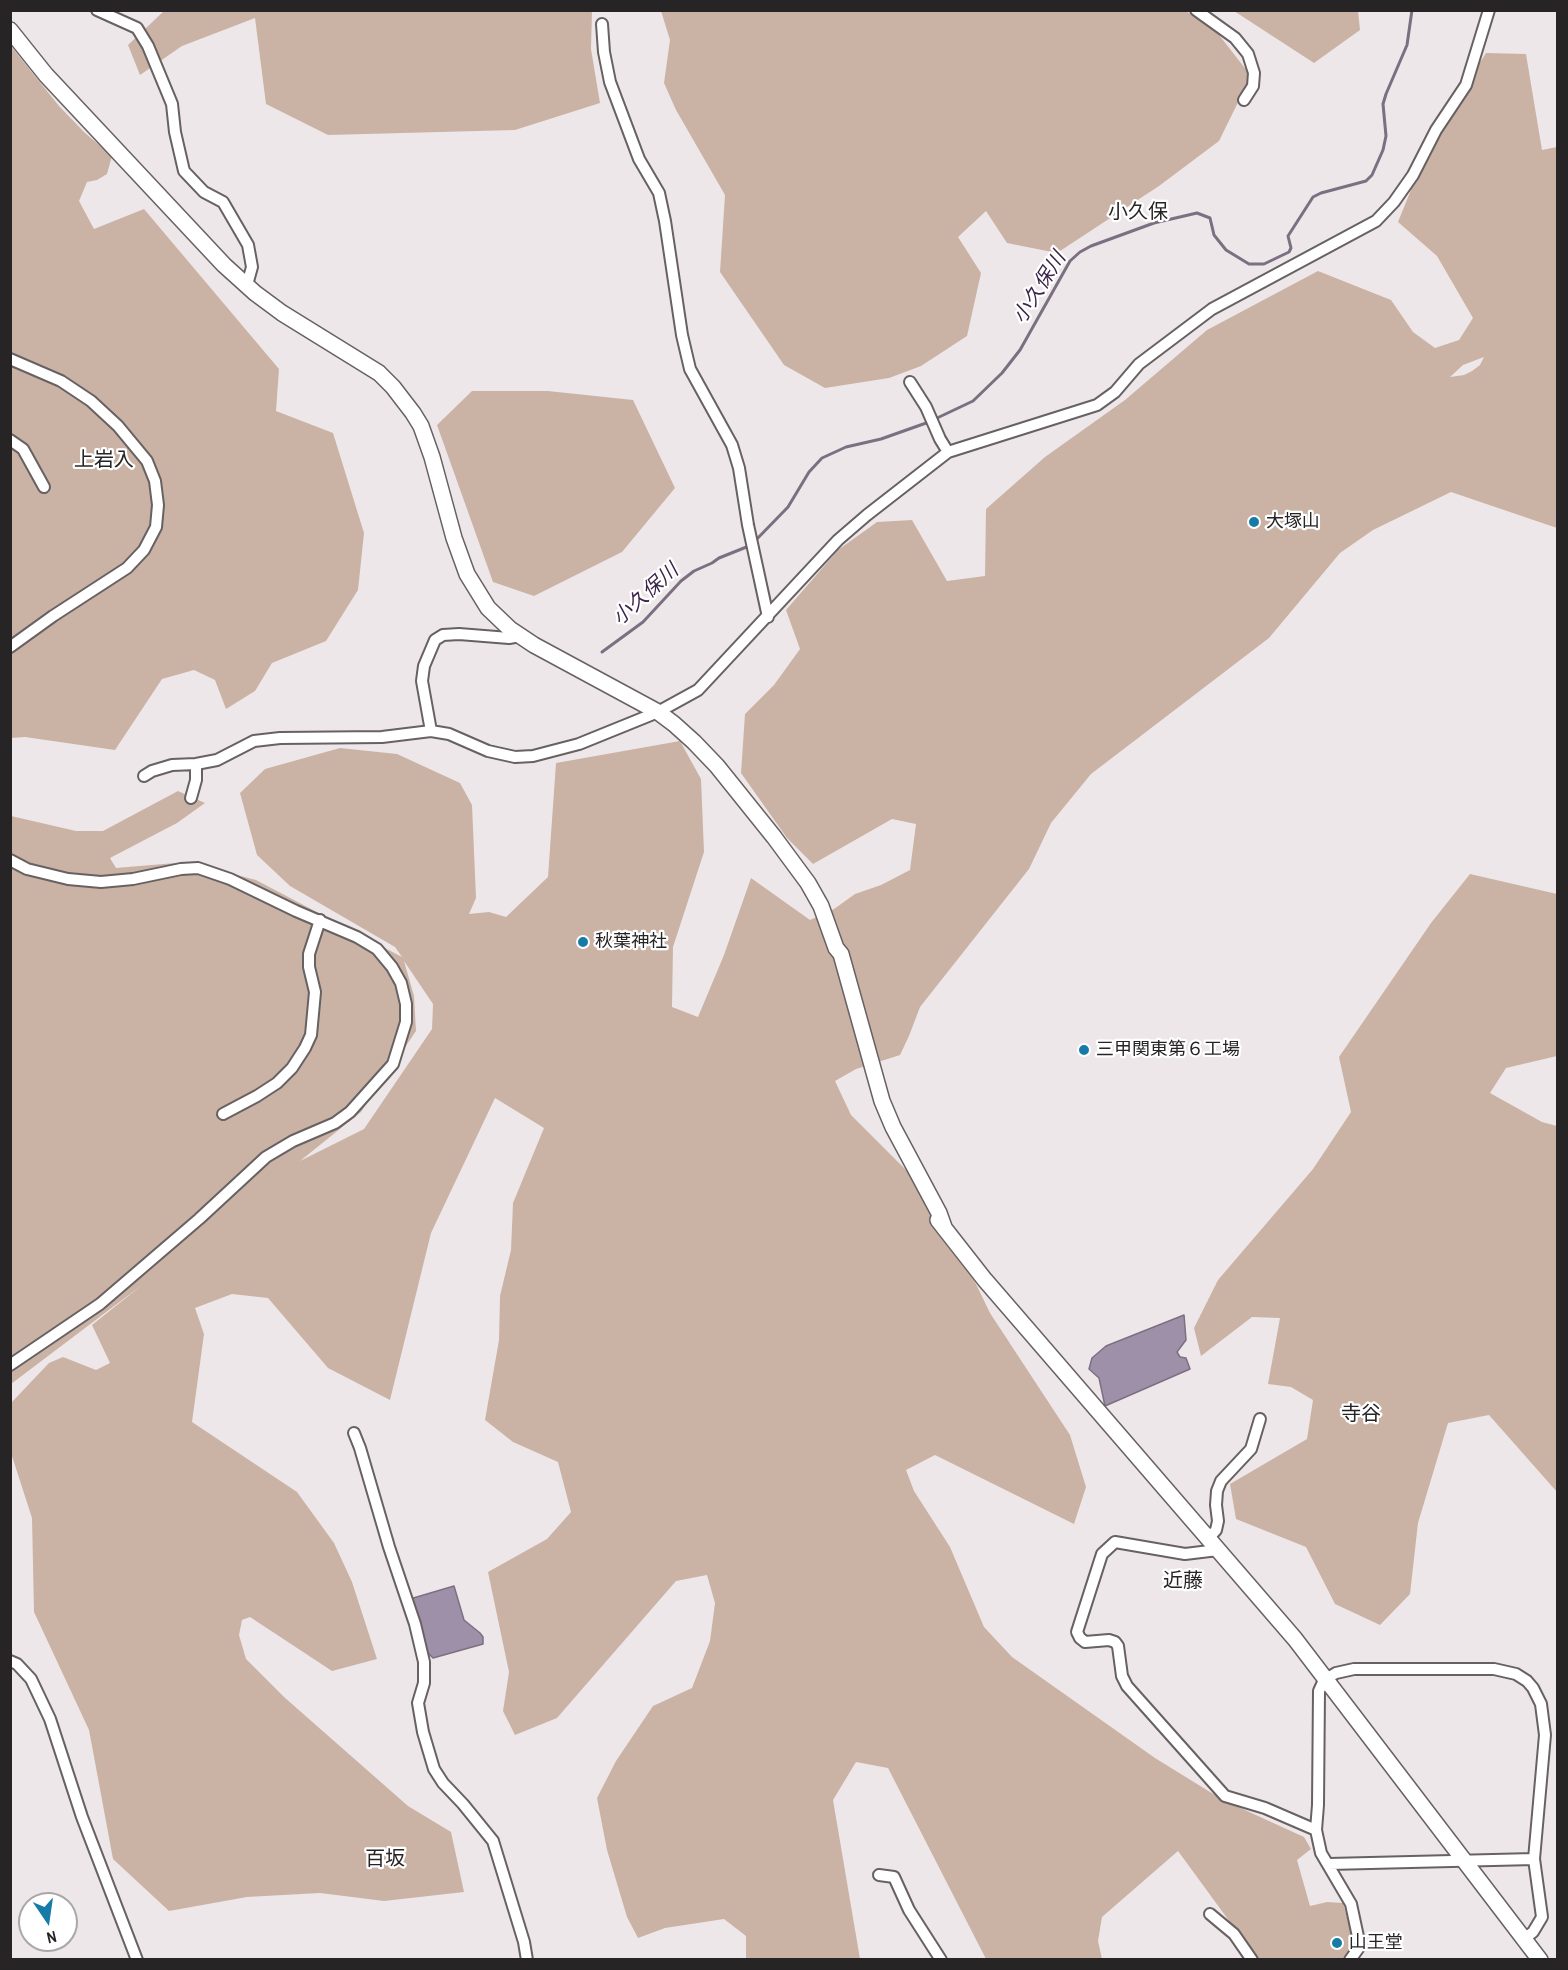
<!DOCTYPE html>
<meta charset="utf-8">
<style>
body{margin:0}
#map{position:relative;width:1568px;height:1970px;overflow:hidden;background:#eee7e9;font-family:"Archivo Narrow",sans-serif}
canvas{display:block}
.frame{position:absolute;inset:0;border:12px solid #272425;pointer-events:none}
.north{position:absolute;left:18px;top:1892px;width:60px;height:60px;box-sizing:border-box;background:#fff;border:2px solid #a9a7a8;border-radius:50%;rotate:167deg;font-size:16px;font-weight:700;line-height:24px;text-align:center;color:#272425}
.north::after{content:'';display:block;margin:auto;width:21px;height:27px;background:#167ca7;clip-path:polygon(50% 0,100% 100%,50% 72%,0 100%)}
</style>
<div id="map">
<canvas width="1568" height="1970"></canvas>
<div class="frame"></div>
<div class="north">N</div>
</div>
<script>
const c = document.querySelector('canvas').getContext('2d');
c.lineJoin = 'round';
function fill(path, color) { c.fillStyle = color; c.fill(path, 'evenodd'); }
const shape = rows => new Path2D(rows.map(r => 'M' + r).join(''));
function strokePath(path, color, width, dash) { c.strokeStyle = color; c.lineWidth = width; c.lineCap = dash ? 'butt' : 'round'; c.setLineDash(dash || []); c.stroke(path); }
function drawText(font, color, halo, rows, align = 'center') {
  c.font = font + ' "Archivo Narrow","Noto Sans JP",sans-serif'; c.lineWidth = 4.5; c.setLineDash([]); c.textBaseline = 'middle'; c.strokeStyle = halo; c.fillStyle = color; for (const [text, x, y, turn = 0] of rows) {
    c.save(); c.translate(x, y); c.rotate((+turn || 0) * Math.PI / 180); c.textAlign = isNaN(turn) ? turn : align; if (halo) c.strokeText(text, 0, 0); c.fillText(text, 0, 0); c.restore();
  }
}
const green = shape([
 [164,11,592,11,591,49,600,103,515,130,328,135,266,104,255,18,182,46,140,75,128,45],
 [661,11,1186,11,1216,31,1251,76,1219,141,1159,186,1057,253,1007,243,986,211,958,237,981,273,967,336,921,366,889,378,825,388,784,365,720,272,725,195,676,110,664,83,670,40],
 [1234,11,1358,11,1360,30,1314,63],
 [10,45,59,106,84,132,112,156,107,174,97,180,87,182,79,201,94,229,144,209,279,369,276,411,333,433,364,533,358,590,326,641,272,663,255,691,226,709,215,680,194,670,162,679,115,750,25,737,11,738],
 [1486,53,1526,54,1542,150,1557,147,1557,528,1451,492,1373,530,1340,553,1269,638,1091,774,1051,823,1029,869,920,1007,909,1036,900,1055,856,1069,835,1081,851,1115,935,1199,990,1313,1070,1435,1086,1487,1074,1524,935,1455,906,1470,914,1491,950,1547,984,1627,1012,1657,1155,1758,1223,1800,1304,1837,1311,1849,1297,1860,1310,1906,1327,1902,1343,1903,1354,1943,1349,1954,1343,1959,1257,1959,1178,1851,1102,1917,1098,1941,1102,1959,986,1959,888,1768,856,1762,833,1800,860,1959,746,1959,746,1936,724,1919,665,1928,638,1938,627,1917,607,1850,597,1798,616,1761,653,1706,692,1688,710,1641,715,1603,707,1575,676,1581,557,1718,515,1735,503,1711,509,1672,488,1572,547,1539,571,1512,558,1462,513,1442,485,1420,499,1340,500,1296,511,1250,513,1203,544,1128,495,1098,431,1233,390,1400,328,1368,268,1298,232,1294,195,1308,204,1334,192,1422,297,1492,334,1543,352,1582,377,1659,332,1671,250,1617,242,1620,239,1635,246,1659,284,1697,408,1806,451,1832,464,1892,384,1901,320,1893,247,1897,169,1911,113,1859,89,1730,34,1612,32,1518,11,1453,11,1403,49,1363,63,1357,96,1370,110,1363,92,1325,142,1285,11,1384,11,816,76,831,103,831,178,791,205,803,177,823,110,858,116,868,187,862,256,880,402,957,395,947,290,886,257,855,240,793,265,769,340,748,397,754,460,783,472,805,476,898,469,914,489,912,506,917,548,877,556,763,680,741,701,779,704,852,673,947,672,1007,698,1017,724,955,751,878,810,920,834,909,855,894,881,885,910,870,916,824,892,819,813,864,787,838,741,773,745,714,774,685,800,649,786,610,838,550,877,522,912,520,947,581,985,576,986,509,1045,457,1125,400,1207,330,1318,271,1391,300,1413,332,1435,348,1459,340,1473,318,1437,256,1398,222,1432,138],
 [1484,357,1480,365,1472,371,1464,375,1450,377,1463,365],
 [404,961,433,1004,432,1029,364,1129,300,1161,361,1112,416,1031,414,996],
 [472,391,548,391,633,400,675,488,622,552,534,596,493,582,437,425],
 [1470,874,1557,894,1557,1056,1506,1068,1490,1093,1542,1122,1557,1126,1557,1492,1489,1415,1448,1423,1418,1523,1410,1594,1380,1625,1335,1604,1306,1547,1236,1519,1230,1484,1307,1439,1313,1400,1291,1387,1268,1384,1280,1318,1252,1317,1201,1356,1194,1328,1218,1280,1313,1169,1351,1112,1339,1057,1431,923]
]);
const water = shape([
 [1184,1315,1186,1340,1177,1352,1180,1357,1186,1358,1190,1369,1105,1406,1099,1378,1089,1369,1092,1358,1106,1346,1184,1315],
 [454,1586,464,1620,480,1633,483,1637,483,1644,433,1658,427,1652,410,1599,454,1586]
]);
const stream = shape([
 [935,419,973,401,1002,373,1020,350,1070,261,1080,252,1091,246,1154,223,1197,213,1210,218,1214,235,1226,250,1249,264,1264,264,1289,252,1291,248,1288,236,1313,197,1321,193,1366,181,1372,175,1383,150,1386,136,1383,104,1386,94,1407,45,1412,10],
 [754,542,788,507,809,472,822,458,846,447,881,439,929,422],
 [602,652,643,622,681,581,694,571,712,563,719,558,749,546]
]);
const street = shape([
 [97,10,137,28,148,46,172,104,175,132,184,171,204,192,223,202,248,245,252,267,247,285],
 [1196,10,1235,38,1248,54,1254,73,1253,86,1244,100],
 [602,24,604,52,610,82,639,159,659,193,665,221,682,335,690,369,732,445,739,468,748,525,768,617],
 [10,359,61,381,91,401,118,426,147,461,155,481,158,505,156,527,144,550,127,568,53,616,10,647],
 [910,382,926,407,940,439,948,452],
 [10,440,23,449,44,487],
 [431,731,422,681,424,666,435,640,443,635,459,634,509,638,520,636],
 [144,776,152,771,172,765,196,764,217,760,254,741,280,738,382,737,431,731,449,734,488,751,515,757,533,756,579,744,658,712,698,690,838,540,867,515,948,452,1097,405,1115,392,1139,364,1212,309,1376,221,1394,202,1413,175,1436,130,1466,85,1489,10],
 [191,798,196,780,196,764],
 [10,860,27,869,68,879,101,882,133,879,181,869,198,868,230,879,296,911,357,937,377,949,392,967,401,983,406,1004,406,1022,393,1064,350,1112,335,1123,293,1141,266,1157,199,1219,100,1304,10,1365],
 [223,1114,257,1096,277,1083,292,1068,305,1048,311,1035,315,992,309,967,309,954,320,920],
 [354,1433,360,1448,389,1547,415,1624,424,1662,424,1683,418,1703,423,1732,434,1769,443,1783,463,1804,493,1841,524,1942,527,1960],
 [1208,1539,1216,1530,1218,1521,1216,1505,1217,1491,1221,1481,1251,1449,1260,1419],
 [1218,1550,1185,1554,1115,1542,1102,1554,1077,1632,1080,1638,1085,1642,1109,1640,1115,1642,1118,1646,1122,1676,1127,1686,1225,1796,1265,1808,1316,1830],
 [10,1661,17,1664,31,1679,50,1719,82,1817,137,1960],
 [1329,1864,1534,1859],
 [879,1875,894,1877,909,1910,941,1960],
 [1210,1914,1234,1934,1252,1960],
 [1350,1960,1360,1946,1351,1904,1321,1853,1316,1830,1318,1805,1319,1691,1324,1680,1336,1673,1354,1669,1494,1669,1516,1674,1527,1681,1533,1688,1541,1704,1545,1735,1534,1859,1542,1917,1533,1932,1525,1938]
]);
const secondary = shape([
 [10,30,46,75,224,265,255,293,282,313,379,373,393,387,413,413,421,426,432,457,454,538,467,574,488,608,510,629,534,645,658,712,674,724,694,742,717,766,774,837,808,883,821,906,836,948,841,954,882,1101,893,1127,939,1213,944,1227],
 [938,1220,985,1280,1295,1639,1540,1960]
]);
const markers = [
 [1254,522,6,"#167ca7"],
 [583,942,6,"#167ca7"],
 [1084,1050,6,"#167ca7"],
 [1337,1943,6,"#167ca7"]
];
const poiNames = [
 ["大塚山",1266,522],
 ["秋葉神社",595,942],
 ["三甲関東第６工場",1096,1050],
 ["山王堂",1349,1943]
];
const neighbourhoodNames = [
 ["小久保",1138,213],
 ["上岩入",104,461],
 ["寺谷",1361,1415],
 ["近藤",1183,1582],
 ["百坂",385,1860]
];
const waterNames = [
 ["小久保川",1040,288,-58],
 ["小久保川",646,595,-42]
];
fill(green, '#cab3a5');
fill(water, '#9f90aa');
strokePath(water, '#7b7082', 1.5);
strokePath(stream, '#7b7082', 3);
strokePath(street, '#676162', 14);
strokePath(secondary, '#676162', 18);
strokePath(street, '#fff', 10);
strokePath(secondary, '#fff', 15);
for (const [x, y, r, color] of markers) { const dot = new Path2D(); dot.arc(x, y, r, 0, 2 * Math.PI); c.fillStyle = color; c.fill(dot); strokePath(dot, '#fff', 2); }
drawText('18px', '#272425', '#fff', poiNames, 'left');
drawText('20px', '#272425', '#fff', neighbourhoodNames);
drawText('italic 20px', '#3c254b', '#fff', waterNames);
</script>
